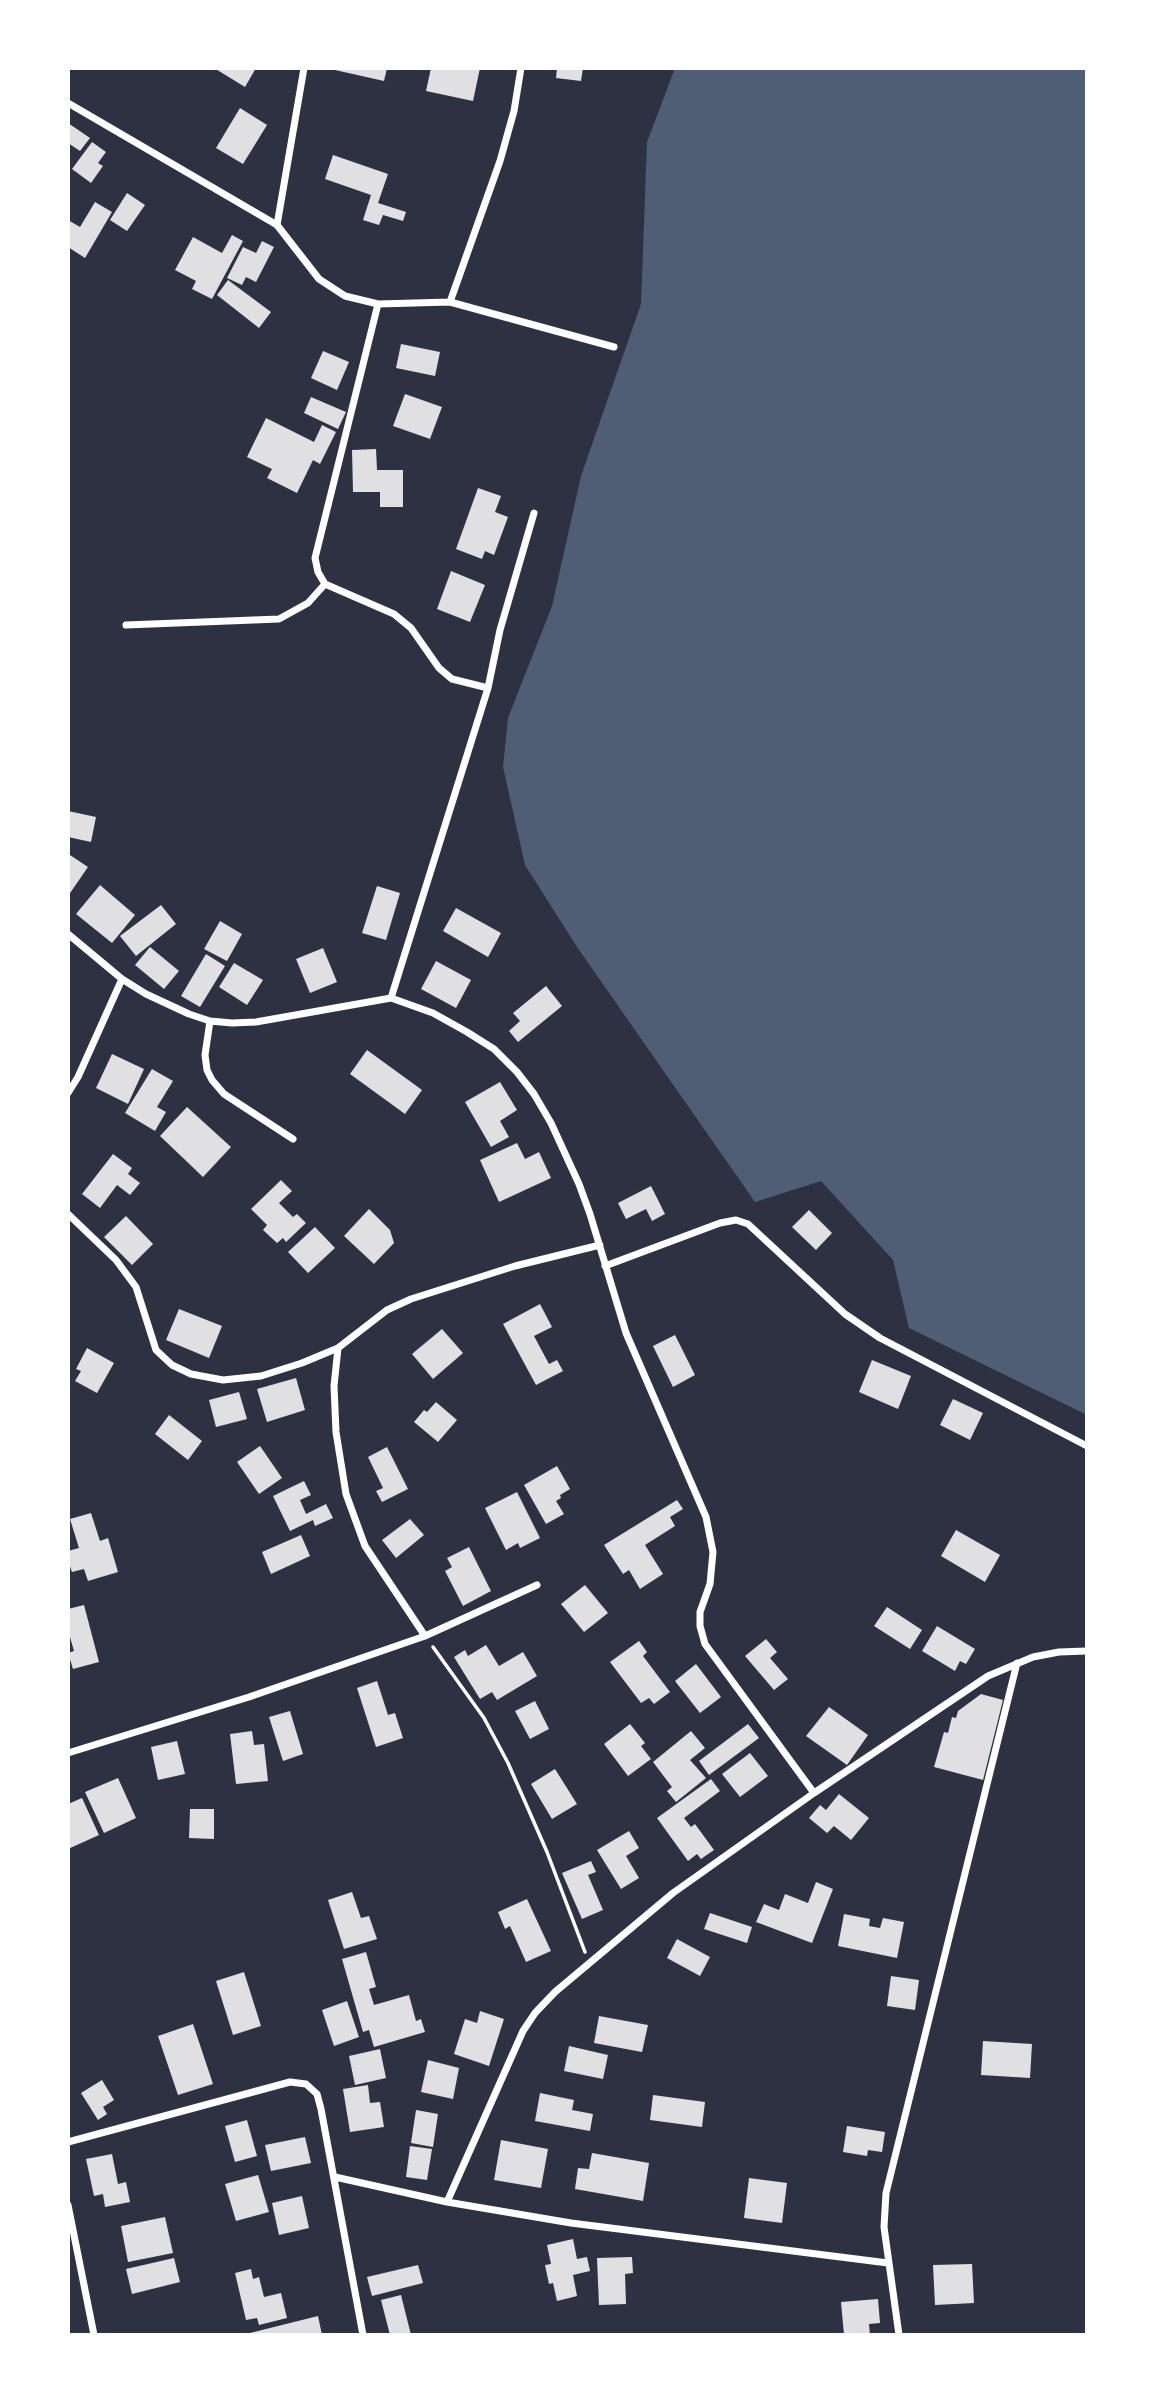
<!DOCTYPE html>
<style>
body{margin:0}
#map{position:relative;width:1155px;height:2403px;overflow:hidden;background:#2d3142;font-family:Literata,serif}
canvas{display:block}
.frame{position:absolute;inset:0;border:70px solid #fff;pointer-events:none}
</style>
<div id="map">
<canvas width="1155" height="2403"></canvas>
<div class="frame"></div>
</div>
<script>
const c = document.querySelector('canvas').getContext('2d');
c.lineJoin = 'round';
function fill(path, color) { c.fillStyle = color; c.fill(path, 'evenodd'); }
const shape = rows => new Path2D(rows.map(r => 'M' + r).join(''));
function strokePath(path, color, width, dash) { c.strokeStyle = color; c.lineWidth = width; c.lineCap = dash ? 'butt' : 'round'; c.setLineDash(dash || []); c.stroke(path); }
const water = shape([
 [675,68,1087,68,1087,1415,909,1328,893,1260,821,1181,755,1202,577,947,525,865,503,767,508,718,552,606,581,476,641,304,647,142]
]);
const building = shape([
 [214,68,256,68,245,87],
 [326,68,387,68,384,81],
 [431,68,480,68,473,101,426,91],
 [557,68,583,68,581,81,556,78],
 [240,108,267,125,243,164,216,148],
 [68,123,90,138,80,151,68,143],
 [92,142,106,152,98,163,103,166,91,183,72,169],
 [333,155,388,174,378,203,406,212,403,221,383,215,379,225,363,220,371,195,325,179],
 [127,193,145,205,127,231,110,220],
 [95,202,112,212,85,258,68,247,68,220,80,227],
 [232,235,243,241,212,299,192,289,196,281,175,270,193,237,222,253],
 [262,241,274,247,256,282,246,277,242,285,227,278,243,247,256,253],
 [228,280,271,312,259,328,217,295],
 [401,344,440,352,435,376,396,368],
 [323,351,349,362,337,390,311,378],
 [405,394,442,407,430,439,393,426],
 [311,397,346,412,338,429,304,413],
 [266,418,314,442,322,425,336,432,320,464,313,460,297,493,267,478,272,469,247,457],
 [376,449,377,470,403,470,403,507,380,507,380,492,353,492,352,450],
 [478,488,501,496,495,512,508,517,494,555,485,551,482,559,456,549],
 [451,571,485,585,470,622,437,609],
 [68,811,96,817,91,842,68,837],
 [70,855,88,867,68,896,68,857],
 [100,885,135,915,112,943,76,914],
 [377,886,400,893,386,940,362,933],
 [161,905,176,924,136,956,120,936],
 [456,908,501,933,488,957,443,931],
 [220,921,242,934,227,961,204,949],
 [150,947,179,971,164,989,135,965],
 [323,948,337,982,310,993,296,959],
 [206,954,225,966,200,1007,181,996],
 [436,961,471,980,456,1008,421,989],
 [234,963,263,980,247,1005,219,987],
 [546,986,562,1006,518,1042,509,1031,520,1021,513,1013],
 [367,1050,422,1090,405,1114,350,1074],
 [112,1054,144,1069,128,1104,96,1088],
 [152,1069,173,1081,157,1107,166,1112,155,1131,125,1113],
 [500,1082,517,1110,500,1121,509,1137,491,1147,465,1102],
 [187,1107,231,1147,203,1177,160,1136],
 [517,1143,525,1159,539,1152,551,1178,499,1202,480,1160],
 [113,1154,132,1168,128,1174,140,1183,130,1195,117,1185,100,1208,82,1194],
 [281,1180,292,1191,279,1203,293,1217,297,1214,306,1223,286,1242,283,1238,277,1243,263,1230,267,1225,251,1209],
 [651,1186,665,1214,652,1221,646,1209,626,1219,618,1203],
 [369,1209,390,1230,394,1243,374,1264,344,1236],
 [809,1210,832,1233,816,1250,792,1227],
 [126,1216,153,1244,132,1265,104,1237],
 [315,1227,335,1248,308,1273,288,1252],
 [540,1304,552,1327,534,1336,549,1364,557,1360,563,1371,536,1385,503,1324],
 [179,1309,222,1326,209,1358,166,1340],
 [442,1329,463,1353,433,1379,412,1354],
 [675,1335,695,1375,673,1387,653,1346],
 [87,1348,114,1363,97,1393,75,1381,81,1371,76,1369],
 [872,1360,911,1376,898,1409,859,1392],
 [296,1378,305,1410,267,1422,257,1389],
 [239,1392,247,1419,216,1427,209,1400],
 [953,1399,983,1413,970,1440,940,1425],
 [436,1402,457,1420,438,1442,414,1422,424,1410,427,1412],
 [169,1415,202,1441,188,1460,155,1434],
 [260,1446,282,1478,259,1494,237,1462],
 [387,1447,408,1489,382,1502,376,1491,383,1488,368,1457],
 [557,1466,570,1489,560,1495,561,1498,556,1501,564,1514,546,1524,524,1485],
 [304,1481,311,1495,300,1500,306,1514,326,1504,333,1518,315,1526,313,1520,290,1531,273,1496],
 [517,1492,540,1538,520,1548,518,1543,506,1550,485,1508],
 [677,1500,683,1509,670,1517,675,1526,645,1545,663,1574,640,1589,629,1570,623,1574,604,1545],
 [91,1513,100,1541,108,1538,118,1572,88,1581,84,1569,72,1572,68,1561,68,1551,79,1548,70,1519],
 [410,1519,424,1535,396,1558,382,1540],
 [956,1530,1000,1555,985,1582,941,1556],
 [301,1535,310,1556,271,1574,262,1552],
 [469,1547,491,1591,463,1606,445,1571,452,1567,447,1558],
 [585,1585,608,1613,584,1632,561,1604],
 [84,1605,99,1662,73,1669,68,1653,74,1651,68,1630,68,1609],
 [887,1607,922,1630,910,1649,874,1626],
 [937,1626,975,1649,966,1664,960,1661,955,1671,922,1651],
 [766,1639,777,1652,770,1658,788,1679,774,1690,745,1656],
 [639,1641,647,1652,643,1656,670,1692,654,1704,649,1698,641,1703,610,1662],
 [486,1645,499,1666,523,1652,537,1676,497,1700,492,1692,480,1699,454,1657,465,1650,468,1656],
 [696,1664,721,1697,700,1713,675,1681],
 [377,1681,388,1715,395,1713,403,1738,376,1747,357,1688],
 [981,1694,1003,1700,983,1780,934,1767,944,1732,948,1733,952,1717,956,1718,958,1711],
 [535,1701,549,1729,530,1739,515,1711],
 [829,1707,868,1735,847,1765,806,1736],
 [290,1711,303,1754,283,1761,269,1717],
 [630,1724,645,1743,641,1746,651,1759,628,1776,604,1744],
 [748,1724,759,1738,709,1775,699,1761],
 [252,1731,254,1745,264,1744,268,1781,236,1784,230,1734],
 [691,1731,705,1748,690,1760,706,1778,676,1802,667,1791,672,1787,653,1762],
 [177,1741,185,1774,158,1780,151,1747],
 [750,1753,768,1776,740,1797,722,1774],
 [555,1769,577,1804,552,1819,531,1784],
 [118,1778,136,1818,104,1833,85,1792],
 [711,1779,720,1791,684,1818,691,1827,695,1824,714,1850,701,1859,697,1854,688,1861,657,1818],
 [839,1794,869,1818,851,1840,834,1826,827,1833,809,1818,820,1805,826,1810],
 [82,1798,99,1835,68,1849,68,1804],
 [190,1809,214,1809,214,1839,189,1838],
 [629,1831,639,1848,626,1856,639,1878,621,1889,597,1850],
 [591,1861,596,1872,588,1875,603,1910,582,1919,562,1873],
 [816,1882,833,1889,812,1943,756,1922,764,1904,779,1910,785,1894,808,1903],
 [352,1892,361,1918,369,1916,377,1939,344,1949,328,1900],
 [527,1899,551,1951,526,1962,510,1926,505,1929,498,1912],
 [710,1913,752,1927,747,1943,704,1929],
 [844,1914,870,1919,869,1926,880,1928,883,1918,904,1922,897,1958,838,1946],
 [677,1939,710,1957,700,1976,667,1958],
 [366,1952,376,1987,369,1989,374,2005,409,1995,416,2021,421,2019,425,2032,374,2047,369,2030,363,2032,342,1959],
 [244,1972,261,2026,233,2035,216,1981],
 [891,1976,919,1980,915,2010,887,2006],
 [347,2001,359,2037,334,2046,322,2010],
 [480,2011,504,2019,489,2066,454,2054,465,2019,477,2023],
 [599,2016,648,2025,642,2052,594,2043],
 [193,2024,213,2084,178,2095,158,2036],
 [983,2041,1032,2044,1030,2078,981,2075],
 [569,2046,608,2055,603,2079,564,2071],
 [380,2049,386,2078,355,2085,349,2056],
 [428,2060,459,2068,453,2099,421,2092],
 [102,2080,114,2100,103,2107,107,2114,98,2120,81,2093],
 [368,2085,370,2103,380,2102,384,2127,350,2132,343,2089],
 [540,2093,574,2100,572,2110,593,2114,590,2131,535,2121],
 [653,2095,705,2102,702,2127,650,2120],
 [416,2110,438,2114,433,2147,411,2143],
 [247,2120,257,2156,235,2162,225,2126],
 [847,2126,885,2132,882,2152,868,2150,867,2156,843,2152],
 [305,2137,311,2163,271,2171,265,2145],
 [501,2140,548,2149,541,2188,494,2180],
 [410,2146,432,2149,427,2180,406,2177],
 [592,2153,649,2163,643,2201,575,2189,578,2168,589,2169],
 [112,2154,118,2184,126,2182,130,2202,105,2207,103,2194,94,2196,86,2159],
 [258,2175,269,2212,236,2221,225,2184],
 [749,2178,787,2183,782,2223,744,2218],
 [302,2196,309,2228,279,2235,272,2203],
 [165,2217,173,2253,128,2262,121,2226],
 [573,2239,577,2259,587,2257,590,2271,573,2275,577,2296,557,2301,553,2283,549,2284,545,2265,551,2264,547,2245],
 [632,2257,633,2273,625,2274,626,2304,599,2305,597,2258],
 [174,2258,180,2282,132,2294,126,2269],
 [972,2264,974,2303,935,2305,933,2265],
 [418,2265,423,2283,372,2296,367,2277],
 [251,2269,253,2279,259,2277,264,2297,281,2293,287,2318,259,2325,257,2318,246,2320,235,2273],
 [401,2295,411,2335,390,2335,381,2300],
 [878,2299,880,2323,869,2324,870,2335,844,2335,841,2302],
 [318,2316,322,2335,246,2335,246,2334]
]);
const path = shape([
 [433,1647,484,1718,508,1763,547,1852,585,1952]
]);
const minor = shape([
 [68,103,277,225,319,279,345,296,378,304,450,302,614,347],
 [277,225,304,68],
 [450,302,500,161,514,111,521,68],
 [378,304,315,558,318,572,325,584,394,614,411,628,439,668,452,679,488,688],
 [126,625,279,619,308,603,325,584],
 [68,934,122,979,146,994,189,1014,210,1021,232,1023,256,1022,391,998,433,1013,467,1032,494,1049,517,1072,534,1094,551,1123,579,1184,590,1214,626,1333,706,1517,713,1552,710,1584,700,1612,700,1626,705,1644,814,1793],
 [391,998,488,688,500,630,534,513],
 [210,1021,205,1055,207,1070,212,1080,224,1094,293,1139],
 [68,1093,78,1077,122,979],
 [68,1214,116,1260,136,1287,156,1350,172,1365,191,1374,223,1380,261,1376,302,1363,338,1348,387,1310,411,1299,515,1266,600,1245],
 [605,1266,720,1223,736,1220,748,1224,845,1314,880,1338,1087,1446],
 [338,1348,334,1386,336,1432,346,1494,365,1546,425,1636],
 [68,1753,249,1697,425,1636,537,1585],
 [68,2142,290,2082,306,2084,317,2094,321,2109,363,2335],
 [335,2177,447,2202,571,2223,888,2263],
 [447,2202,523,2031,535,2013,555,1992,673,1893,814,1793,988,1676,1033,1657,1059,1652,1087,1651],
 [68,2205,94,2335],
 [899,2335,884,2227,886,2193,1017,1663]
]);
fill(water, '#4f5d75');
fill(building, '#e0e0e3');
strokePath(path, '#fff', 3.5);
strokePath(minor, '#fff', 7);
</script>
